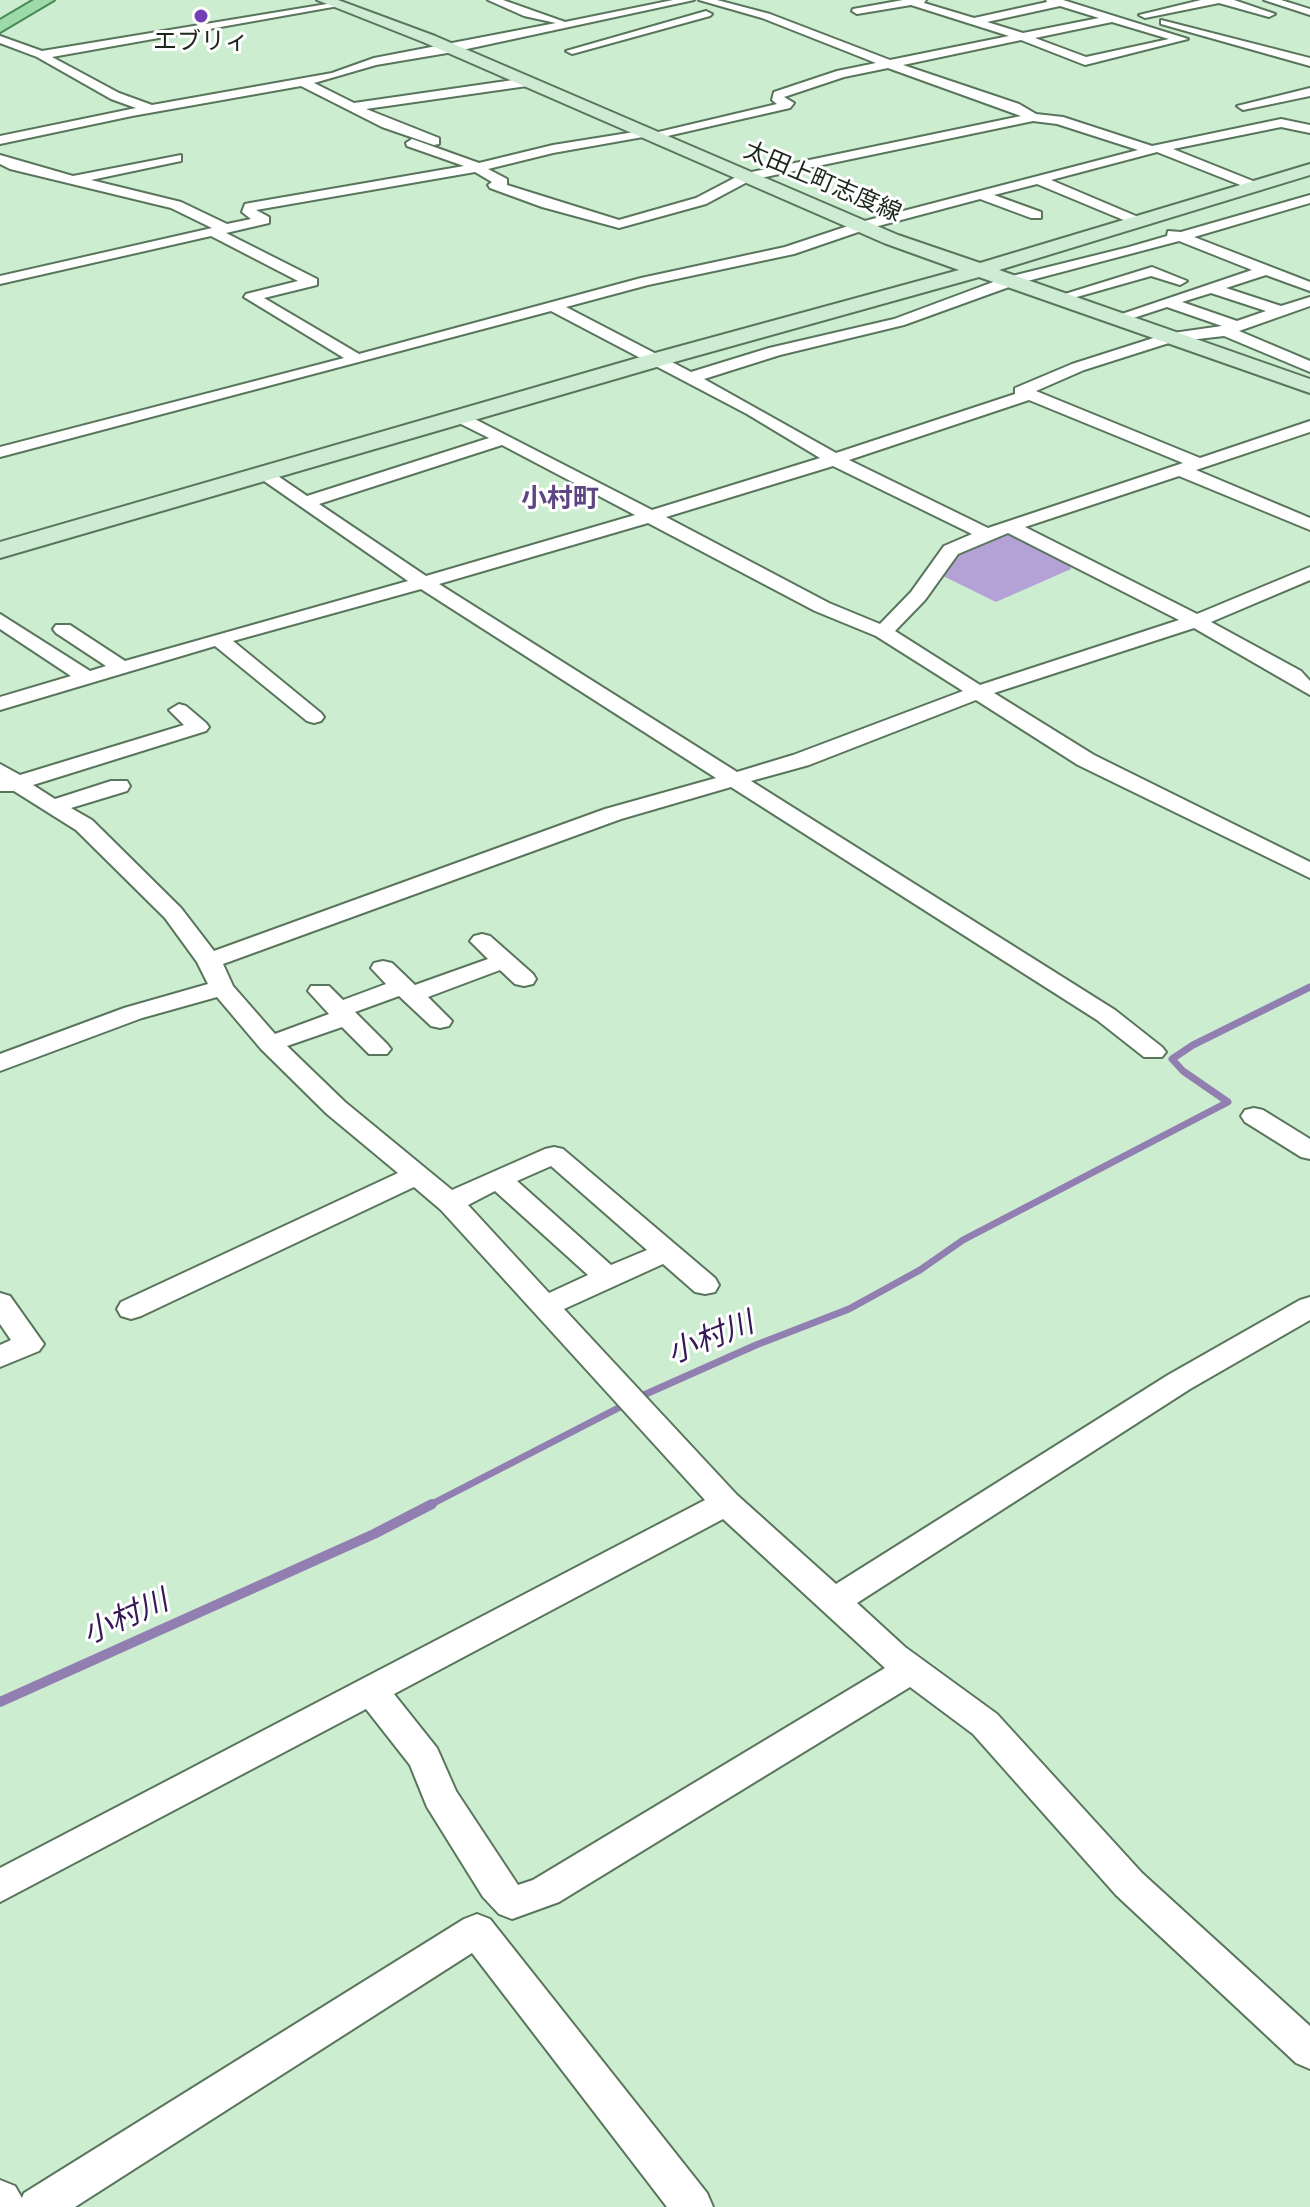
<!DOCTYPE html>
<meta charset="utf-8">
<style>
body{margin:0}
canvas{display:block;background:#cdedd1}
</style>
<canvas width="1310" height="2207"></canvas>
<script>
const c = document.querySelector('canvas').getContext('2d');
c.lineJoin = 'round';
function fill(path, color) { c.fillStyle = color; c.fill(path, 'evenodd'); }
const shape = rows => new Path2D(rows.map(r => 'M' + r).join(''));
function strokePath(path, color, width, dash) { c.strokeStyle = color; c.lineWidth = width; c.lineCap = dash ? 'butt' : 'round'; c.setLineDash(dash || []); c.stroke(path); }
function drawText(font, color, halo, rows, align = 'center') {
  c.font = font + ' "Sofia Sans Condensed","Noto Sans JP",sans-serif'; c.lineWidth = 6; c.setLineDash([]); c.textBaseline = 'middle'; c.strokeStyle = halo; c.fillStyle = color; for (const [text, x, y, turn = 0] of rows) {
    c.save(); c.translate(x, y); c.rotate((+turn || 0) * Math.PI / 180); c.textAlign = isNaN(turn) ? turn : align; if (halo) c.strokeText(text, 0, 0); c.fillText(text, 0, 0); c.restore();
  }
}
const forest = shape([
 [1011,531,1069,561,1071,569,996,602,939,574,952,551]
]);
const streamFar1 = shape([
 [637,1398,756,1345,849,1309,920,1270,963,1240,1228,1102,1183,1071,1172,1059,1193,1045,1310,987],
 [428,1506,626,1404]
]);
const stream = shape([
 [0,1702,374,1534,432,1504]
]);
const street = shape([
 [488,0,503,0,565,22,673,0,694,0,453,52,376,65,314,83,354,103,527,78,533,82,527,86,366,109,439,138,439,144,434,145,382,127,301,86,132,116,0,144,0,136,136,108,111,99,37,57,0,43,0,36,42,51,339,2,344,5,52,57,119,93,152,105,332,73,374,58,556,23,524,16,488,0],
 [699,0,717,0,770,14,890,60,1009,36,911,5,857,14,852,11,853,9,903,0,926,0,924,3,974,18,1047,2,1046,0,1063,0,1188,39,1085,65,1021,40,903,65,1019,104,1036,114,1063,117,1152,146,1281,119,1310,125,1310,133,1281,127,1173,149,1258,183,1258,189,1253,190,1157,152,1051,180,1143,219,1145,222,1138,226,1037,184,994,195,1041,212,1041,218,1031,218,980,199,867,229,794,254,648,285,566,307,691,372,769,348,894,319,1004,278,1129,247,1167,236,1168,231,1181,232,1310,195,1310,203,1194,237,1310,282,1310,291,1266,275,1226,288,1281,306,1310,297,1310,306,1239,331,1310,361,1310,372,1224,336,1172,342,1084,370,1036,391,1200,458,1310,421,1310,432,1196,470,1310,518,1310,530,1179,476,1025,527,1197,614,1310,567,1310,580,1211,622,1301,671,1310,681,1310,695,1194,628,994,693,1094,755,1310,862,1310,878,1078,765,976,700,809,765,751,781,1115,1010,1162,1047,1166,1052,1162,1057,1144,1057,1097,1020,731,787,621,819,223,964,233,986,275,1034,329,1014,308,991,311,986,329,986,343,1000,386,984,371,968,374,963,383,961,392,963,415,985,488,959,470,941,474,936,482,934,490,936,533,974,536,979,533,984,524,986,515,984,500,970,428,997,452,1021,449,1026,440,1028,431,1026,399,996,355,1012,387,1044,391,1049,387,1054,369,1054,342,1027,287,1046,345,1102,452,1190,545,1149,554,1147,563,1149,715,1278,719,1285,715,1292,705,1294,695,1292,663,1264,564,1309,737,1495,836,1584,1168,1375,1300,1300,1310,1297,1310,1320,1190,1389,857,1603,905,1647,997,1714,1142,1873,1310,2026,1310,2069,1296,2063,1116,1895,973,1734,910,1687,559,1902,512,1919,499,1914,483,1897,427,1807,410,1765,366,1709,0,1902,0,1868,705,1500,441,1210,414,1187,141,1316,131,1319,121,1316,117,1309,121,1302,398,1173,327,1114,261,1049,217,997,142,1018,0,1071,0,1054,124,1008,208,984,197,962,165,918,76,830,14,791,0,791,0,764,20,775,184,725,169,710,179,704,186,706,206,723,209,727,206,731,33,785,55,799,111,781,127,781,130,786,127,791,71,808,92,820,181,908,214,951,605,809,716,778,421,589,233,641,321,713,324,717,321,721,314,723,307,721,215,646,0,710,0,697,71,676,0,629,0,614,90,671,106,666,56,633,53,629,56,625,70,625,125,661,408,581,254,474,257,470,269,470,307,496,489,438,455,421,453,417,455,413,461,412,652,510,820,458,747,414,551,311,0,457,0,447,344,358,244,297,246,294,298,281,211,236,0,284,0,276,212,228,171,208,10,169,0,164,0,155,73,176,181,155,181,161,91,180,181,202,227,224,251,219,242,212,245,204,250,203,464,166,407,146,406,143,412,139,479,163,553,145,647,130,649,133,643,137,553,153,488,169,507,179,507,185,619,220,696,198,742,174,1021,116,888,68,844,77,784,97,794,103,790,108,650,140,650,134,777,104,772,100,774,92,837,71,876,63,762,18,699,0],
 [1060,6,1099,18,1023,33,987,22,1060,6],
 [1112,22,1169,39,1086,57,1035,38,1112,22],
 [1033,121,1057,124,1138,150,857,223,785,247,641,278,359,354,264,298,317,285,317,279,226,233,269,223,269,217,256,210,475,172,492,182,488,185,490,188,542,207,619,228,706,204,751,180,1033,121],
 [1179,241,1252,270,1110,318,1118,323,1167,307,1222,326,1166,334,1072,364,1015,388,1015,394,836,453,704,379,780,355,904,325,1020,283,1179,241],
 [1211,293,1266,311,1237,321,1182,302,1211,293],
 [1029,400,1183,463,988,528,849,460,1029,400],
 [502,445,635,515,426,576,319,504,502,445],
 [833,466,972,534,944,546,911,592,880,624,829,603,666,517,833,466],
 [648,523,815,611,876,636,963,691,793,755,737,772,439,584,648,523],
 [1008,533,1179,620,980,685,895,631,925,600,958,554,1008,533],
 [551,1166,647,1250,611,1265,517,1181,551,1166],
 [495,1191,588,1275,549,1293,468,1205,495,1191],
 [723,1519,885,1668,533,1880,518,1885,456,1791,437,1748,394,1694,723,1519],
 [1201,0,1234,0,1275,14,1269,17,1219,3,1145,18,1139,15,1201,0],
 [1264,0,1281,0,1310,9,1310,15,1264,0],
 [706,11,712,14,710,16,572,54,566,51,706,11],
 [1161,20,1310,58,1310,66,1161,24,1161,20],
 [1310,88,1310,96,1243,110,1237,106,1310,88],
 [1152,267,1187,281,1180,285,1151,276,1059,302,1052,298,1152,267],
 [1254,1108,1263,1110,1310,1139,1310,1159,1301,1157,1245,1122,1241,1116,1245,1110,1254,1108],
 [0,1293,10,1296,44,1344,39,1351,0,1367,0,1345,11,1340,0,1324,0,1293],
 [477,1914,490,1919,707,2193,713,2207,667,2207,472,1953,75,2207,0,2207,0,2180,15,2186,22,2198,24,2193,464,1919,477,1914]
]);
const secondary = shape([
 [317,0,338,0,435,36,898,235,980,263,1310,164,1310,175,999,270,1310,379,1310,393,979,277,660,366,0,558,0,542,644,356,959,270,884,243,423,42,317,0]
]);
const primary = shape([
 [34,0,54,0,0,32,0,20,34,0]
]);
const markers = [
 [201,16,8,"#743fb6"]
];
const farPoinames = [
 ["エブリィ",201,43]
];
const farStreetnames = [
 ["太田上町志度線",822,183,23]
];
const farQuarternames = [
 ["小村町",560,500]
];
const waterNames = [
 ["小村川",711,1340,-22],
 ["小村川",126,1619,-24]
];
fill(forest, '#b4a2d6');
strokePath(streamFar1, '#917fb1', 7);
strokePath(stream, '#917fb1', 10);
strokePath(street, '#59755c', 4);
strokePath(secondary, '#59755c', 4);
strokePath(primary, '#458b53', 4);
fill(street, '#fff');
fill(secondary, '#ceecd4');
fill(primary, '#9ddaa9');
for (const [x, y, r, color] of markers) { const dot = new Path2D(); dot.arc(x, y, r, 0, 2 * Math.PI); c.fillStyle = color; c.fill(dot); strokePath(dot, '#fff', 3); }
drawText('24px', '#1b271d', '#fff', farPoinames);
drawText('24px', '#1b271d', '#fff', farStreetnames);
drawText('bold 26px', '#5e4683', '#fff', farQuarternames);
drawText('italic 30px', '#351957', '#fff', waterNames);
</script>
